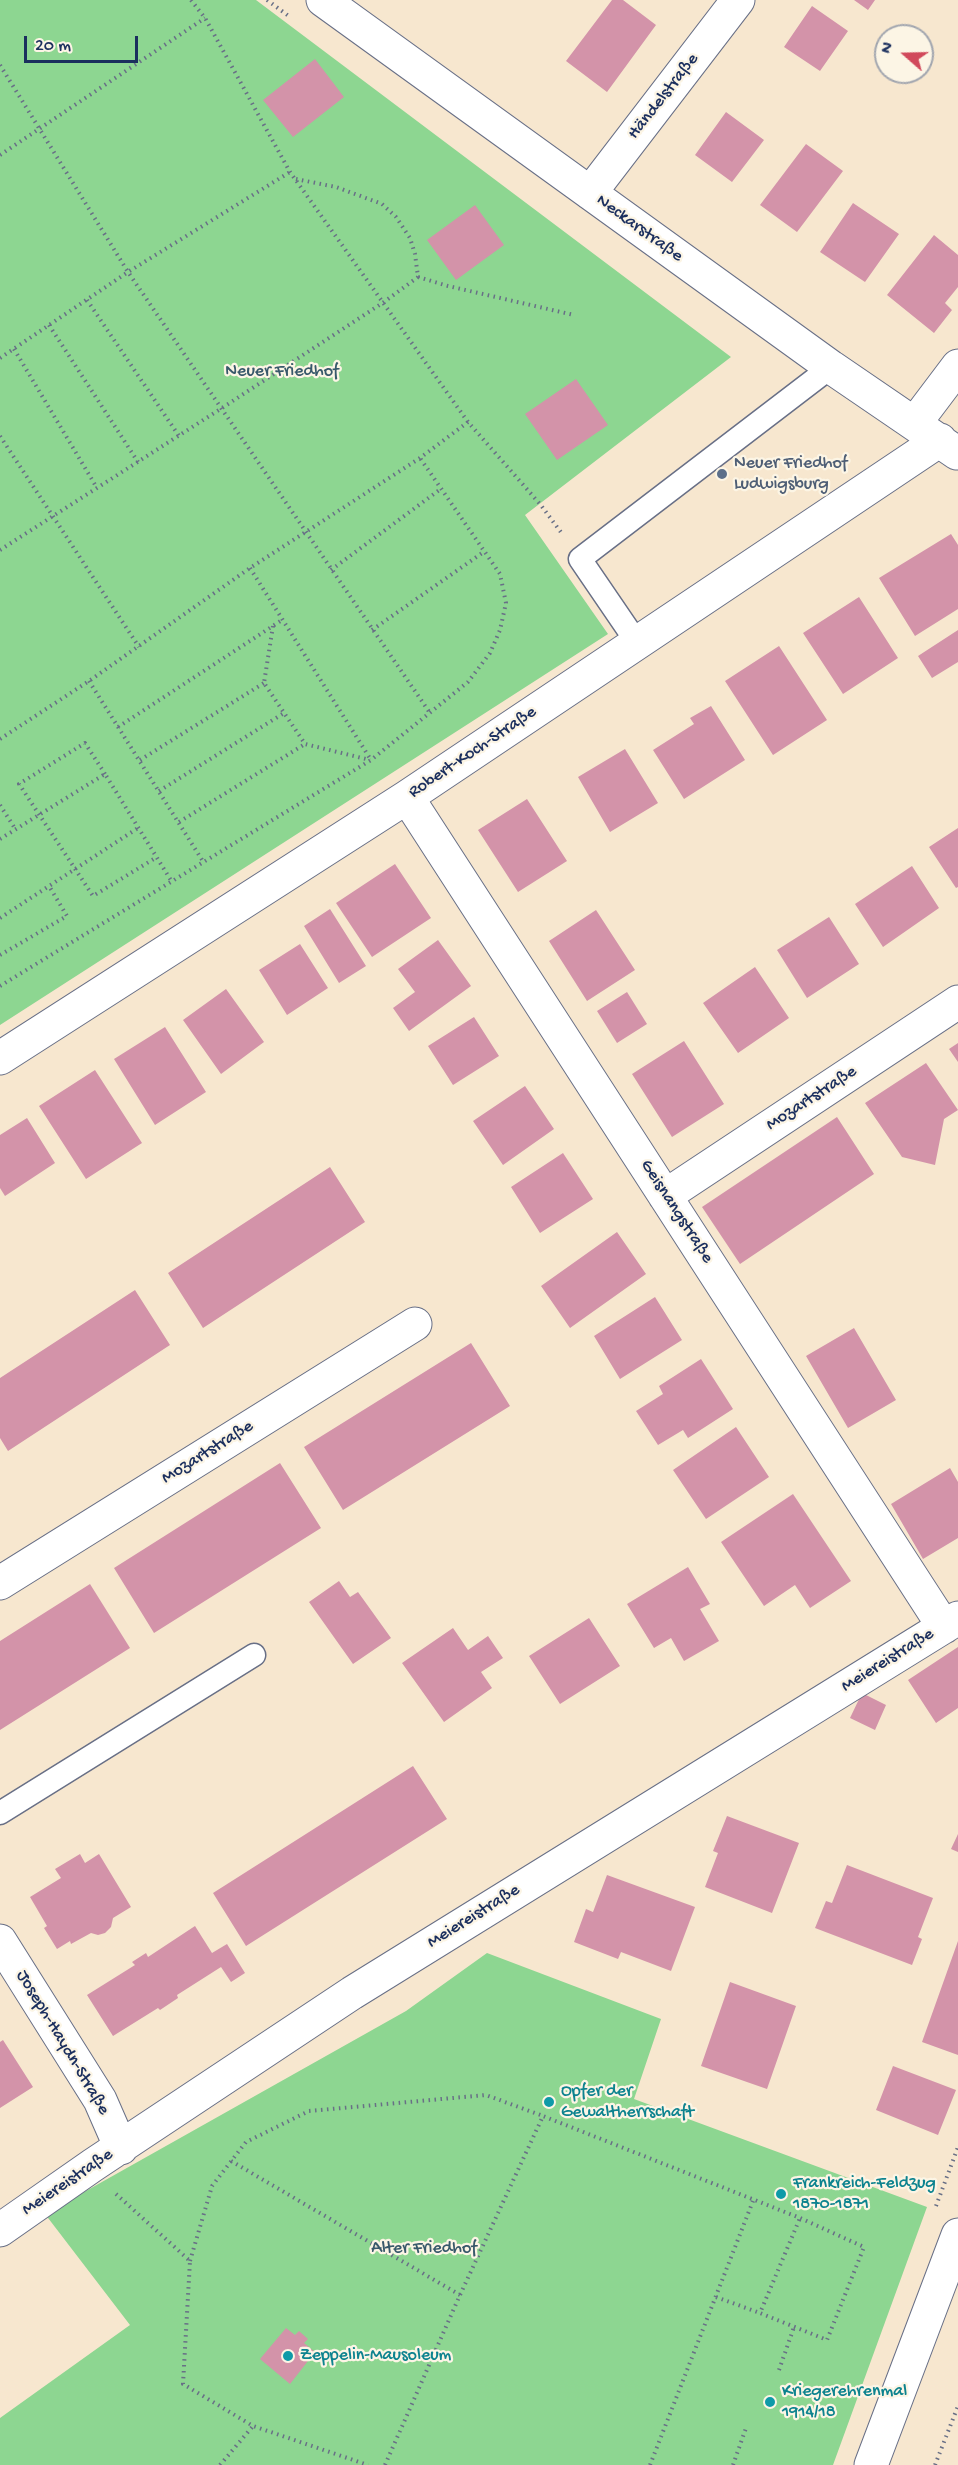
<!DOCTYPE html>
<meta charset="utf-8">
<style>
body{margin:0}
#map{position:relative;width:958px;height:2465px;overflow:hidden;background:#f7e7cf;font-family:"Gochi Hand",sans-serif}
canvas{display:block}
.north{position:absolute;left:874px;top:24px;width:60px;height:60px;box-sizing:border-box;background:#fcf5e5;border:2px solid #a2a6af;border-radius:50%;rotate:290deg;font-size:16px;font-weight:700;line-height:24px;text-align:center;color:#1b2f5e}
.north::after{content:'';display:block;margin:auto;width:21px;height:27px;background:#d1495b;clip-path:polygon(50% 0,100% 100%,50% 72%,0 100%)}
.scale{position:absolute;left:24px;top:36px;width:114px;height:27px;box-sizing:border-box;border:3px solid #1b2f5e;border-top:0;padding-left:8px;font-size:18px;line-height:21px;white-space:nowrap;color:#1b2f5e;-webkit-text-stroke:4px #fcf5e5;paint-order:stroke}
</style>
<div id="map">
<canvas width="958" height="2465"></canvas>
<div class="north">N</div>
<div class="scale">20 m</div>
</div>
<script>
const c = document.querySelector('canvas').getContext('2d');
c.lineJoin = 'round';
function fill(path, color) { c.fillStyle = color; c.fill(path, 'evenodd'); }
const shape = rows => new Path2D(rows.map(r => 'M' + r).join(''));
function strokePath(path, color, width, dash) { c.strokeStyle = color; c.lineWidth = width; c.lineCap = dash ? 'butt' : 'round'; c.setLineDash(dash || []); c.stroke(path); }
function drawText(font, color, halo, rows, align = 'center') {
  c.font = font + ' "Gochi Hand",sans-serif'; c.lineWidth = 4.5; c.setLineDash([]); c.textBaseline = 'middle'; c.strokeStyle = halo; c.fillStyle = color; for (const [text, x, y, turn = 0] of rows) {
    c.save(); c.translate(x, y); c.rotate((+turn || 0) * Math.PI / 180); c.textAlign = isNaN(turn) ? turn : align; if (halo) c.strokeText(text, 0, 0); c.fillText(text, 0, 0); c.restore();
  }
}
const green = shape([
 [0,0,256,0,731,357,525,515,608,634,0,1025],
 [487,1953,661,2019,634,2099,927,2207,833,2465,0,2465,0,2418,130,2325,45,2214,406,2011]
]);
const building = shape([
 [612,0,623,0,656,25,607,92,566,61],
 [854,0,875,0,868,10],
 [812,6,848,31,820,71,784,47],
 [315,59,344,97,293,137,263,100],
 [726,112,764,140,732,182,695,155],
 [806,144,843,171,797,232,760,205],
 [853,203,899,234,865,282,820,252],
 [475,205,504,245,456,280,427,240],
 [934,235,958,255,958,287,945,303,952,310,934,333,887,295],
 [576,379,608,425,557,460,525,414],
 [951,534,958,545,958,609,915,636,879,578],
 [859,597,898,658,843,694,803,633],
 [958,630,958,662,932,678,918,656],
 [779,646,827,720,773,755,725,681],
 [711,706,745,760,684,799,653,750,694,724,690,718],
 [625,749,658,803,610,832,578,777],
 [527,799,567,861,518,892,478,830],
 [958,828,958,887,956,888,929,847],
 [395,864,431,918,372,957,336,903],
 [912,866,939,908,883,947,855,904],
 [330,909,366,966,339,983,304,926],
 [596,910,635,970,587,1001,549,941],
 [829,917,859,964,807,998,777,950],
 [438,940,471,986,409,1031,393,1008,415,992,398,969],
 [300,944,328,988,287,1015,259,970],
 [755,967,789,1018,738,1053,703,1003],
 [226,989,264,1042,221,1074,183,1020],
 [627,992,647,1024,617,1043,597,1011],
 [474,1017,499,1056,453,1085,428,1046],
 [165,1027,206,1092,155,1125,114,1059],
 [684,1041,724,1104,672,1137,632,1074],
 [958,1043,958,1062,949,1049],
 [926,1063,958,1110,944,1119,935,1165,902,1157,865,1103],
 [95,1070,142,1143,86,1179,39,1106],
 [525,1086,554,1129,503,1165,473,1121],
 [837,1117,874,1174,740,1264,702,1207],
 [27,1118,55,1163,5,1196,0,1188,0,1135],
 [563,1153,593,1199,540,1233,511,1187],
 [330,1167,365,1222,203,1328,168,1273],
 [617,1232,646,1274,570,1328,541,1286],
 [135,1290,170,1345,8,1451,0,1438,0,1378],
 [655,1297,682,1340,620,1379,594,1336],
 [854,1328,896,1400,848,1428,806,1356],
 [471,1343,510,1406,343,1510,304,1447],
 [701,1359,733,1409,688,1438,683,1430,658,1445,636,1411,663,1394,659,1386],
 [736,1427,769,1477,706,1519,673,1470],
 [280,1463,321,1528,154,1633,114,1568],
 [950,1468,958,1482,958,1538,923,1559,891,1504],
 [793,1494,851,1581,810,1608,795,1585,764,1606,721,1542],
 [688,1567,710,1604,700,1609,719,1641,684,1661,671,1638,654,1648,627,1604],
 [339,1581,350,1597,358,1592,391,1638,353,1664,309,1602],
 [90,1584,130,1648,0,1730,0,1641],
 [589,1618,620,1666,560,1704,529,1656],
 [453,1628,468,1650,488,1636,503,1658,481,1672,492,1688,444,1722,402,1663],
 [958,1647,958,1708,936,1723,908,1680],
 [862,1693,886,1705,875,1730,850,1718],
 [413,1766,447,1819,246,1946,213,1893],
 [727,1816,799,1843,772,1913,705,1887,718,1853,713,1851],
 [958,1834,958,1852,951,1849],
 [80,1854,85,1863,99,1854,131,1907,113,1918,111,1927,105,1933,98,1935,91,1933,71,1944,70,1941,57,1949,44,1928,47,1926,30,1897,61,1878,55,1869],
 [847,1865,933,1898,918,1937,922,1939,912,1965,815,1928,826,1901,832,1903],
 [607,1875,695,1907,671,1971,621,1952,618,1959,574,1942,586,1909,593,1912],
 [195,1926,212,1953,227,1944,245,1973,231,1982,221,1967,177,1995,178,1998,160,2010,158,2008,113,2036,87,1995,135,1965,132,1962,146,1953,148,1957],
 [958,1941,958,2055,922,2042],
 [730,1982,796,2006,767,2089,701,2066],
 [3,2040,33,2087,0,2108,0,2042],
 [893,2066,956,2090,938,2135,876,2110],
 [286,2328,295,2335,299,2331,308,2339,304,2343,315,2352,290,2384,260,2359]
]);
const path = shape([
 [191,0,205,18,290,172,468,422,540,504,563,535],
 [267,0,290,17],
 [0,65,128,272,430,713],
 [0,155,205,18],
 [418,277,448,286,574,315],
 [87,300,179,436],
 [49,325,138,462],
 [14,349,97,488],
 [0,358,128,272,290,172],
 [0,436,139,647],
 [0,550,222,408,384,302,418,277,415,254,410,238,396,217,382,204,336,187,296,179],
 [250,568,371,760],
 [331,570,442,488],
 [273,626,264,683,305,744,370,760],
 [372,630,485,551],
 [89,681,204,863],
 [118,727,282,620],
 [0,739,89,681,250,568,420,458,468,422],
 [140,760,264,683],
 [105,774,85,743,19,784,93,896,157,857],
 [159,791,284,713],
 [0,805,16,830],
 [179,822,305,744],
 [0,839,105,774,172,882],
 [0,918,138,828],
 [0,955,67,916,49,886],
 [0,986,371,760,468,682,490,653,500,630,506,603,500,574,420,458],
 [231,2161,460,2295],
 [116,2194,190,2261,183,2384,253,2426,368,2465],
 [936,2206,958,2147],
 [190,2261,212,2186,246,2142,309,2111,486,2095,543,2116],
 [716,2297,760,2313],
 [779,2370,794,2327],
 [220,2465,253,2426],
 [385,2465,460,2295,543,2116,800,2218,864,2247,827,2340,760,2313,800,2218],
 [650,2465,753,2201],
 [733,2465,746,2428],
 [935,2465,958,2406]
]);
const service = shape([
 [638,644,580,559,831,367],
 [0,1813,254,1655]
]);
const minor = shape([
 [323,0,831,367,957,453],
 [590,193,738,0],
 [915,423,958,366],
 [407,797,944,1627],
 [0,1058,407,797,940,440],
 [665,1196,958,1002],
 [0,1583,415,1324],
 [0,1941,100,2100,121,2148],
 [0,2230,93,2165,352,1993,958,1618]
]);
const secondary = shape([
 [871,2465,958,2235]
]);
const markers = [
 [722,474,6,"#5c6f8a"],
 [549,2102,6,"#0f9aa8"],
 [781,2194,6,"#0f9aa8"],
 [288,2356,6,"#0f9aa8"],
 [770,2402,6,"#0f9aa8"]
];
const streetNames = [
 ["Händelstraße",664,97,-52],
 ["Neckarstraße",639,229,36],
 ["Robert-Koch-Straße",473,753,-34],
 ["Mozartstraße",812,1099,-33],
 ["Geisnangstraße",676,1212,57],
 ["Mozartstraße",208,1453,-32],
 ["Meiereistraße",888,1661,-32],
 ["Meiereistraße",474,1917,-32],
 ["Joseph-Haydn-Straße",62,2043,59],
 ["Meiereistraße",68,2183,-34]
];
const parkNames = [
 ["Neuer Friedhof",282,372],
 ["Alter Friedhof",424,2249]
];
const serviceNames = [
 ["Neuer Friedhof",734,464],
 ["Ludwigsburg",734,485]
];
const cultureNames = [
 ["Opfer der",561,2092],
 ["Gewaltherrschaft",561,2113],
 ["Frankreich-Feldzug",793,2184],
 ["1870-1871",793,2205],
 ["Zeppelin-Mausoleum",300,2356],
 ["Kriegerehrenmal",782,2392],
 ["1914/18",782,2413]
];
fill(green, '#8dd691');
fill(building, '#d393a9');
strokePath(service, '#686f86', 25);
strokePath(minor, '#686f86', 35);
strokePath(secondary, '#686f86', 35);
strokePath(path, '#686f86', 4, [1.5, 4.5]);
strokePath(service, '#fff', 22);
strokePath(minor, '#fff', 33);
strokePath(secondary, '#fff', 33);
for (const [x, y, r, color] of markers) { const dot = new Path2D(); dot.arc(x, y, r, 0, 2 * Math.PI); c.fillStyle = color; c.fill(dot); strokePath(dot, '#fcf5e5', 2); }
drawText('18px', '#1b2f5e', '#fcf5e5', streetNames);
drawText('18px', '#38596b', '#fcf5e5', parkNames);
drawText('18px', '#4e5e75', '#fcf5e5', serviceNames, 'left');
drawText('18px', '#0d838f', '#fcf5e5', cultureNames, 'left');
</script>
